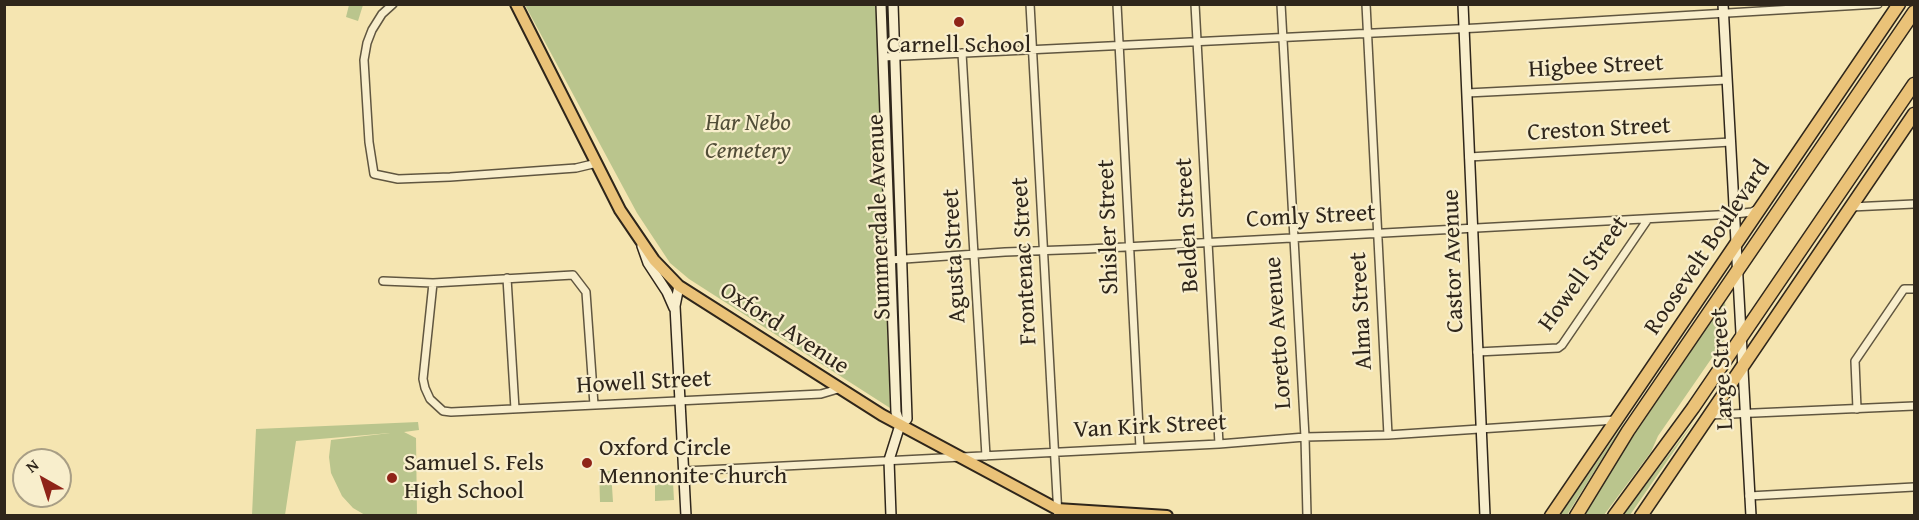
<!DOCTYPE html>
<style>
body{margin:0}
#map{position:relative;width:1919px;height:520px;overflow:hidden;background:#f5e5b1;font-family:"Gentium Book Plus",serif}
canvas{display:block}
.frame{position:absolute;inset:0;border:6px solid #2f261b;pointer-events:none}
.north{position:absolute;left:12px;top:448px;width:60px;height:60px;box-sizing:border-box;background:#f8eecc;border:2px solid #a89e85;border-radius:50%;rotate:321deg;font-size:16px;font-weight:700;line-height:24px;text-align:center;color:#2f261b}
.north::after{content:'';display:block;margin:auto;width:21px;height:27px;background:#8f2418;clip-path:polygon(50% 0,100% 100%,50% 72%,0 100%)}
</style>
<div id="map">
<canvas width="1919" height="520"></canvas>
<div class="frame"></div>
<div class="north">N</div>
</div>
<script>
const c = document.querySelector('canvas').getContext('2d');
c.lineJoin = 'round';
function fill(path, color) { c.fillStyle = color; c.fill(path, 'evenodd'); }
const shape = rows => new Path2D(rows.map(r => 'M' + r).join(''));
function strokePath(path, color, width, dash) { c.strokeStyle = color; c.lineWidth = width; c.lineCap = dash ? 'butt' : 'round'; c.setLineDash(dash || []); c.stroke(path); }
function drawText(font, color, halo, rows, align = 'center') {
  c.font = font + ' "Gentium Book Plus",serif'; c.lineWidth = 4.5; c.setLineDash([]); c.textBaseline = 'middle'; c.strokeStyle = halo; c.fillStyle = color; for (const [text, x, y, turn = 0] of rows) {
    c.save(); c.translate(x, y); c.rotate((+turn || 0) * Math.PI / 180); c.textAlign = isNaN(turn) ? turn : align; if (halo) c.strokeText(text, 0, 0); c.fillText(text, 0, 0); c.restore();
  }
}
const green = shape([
 [349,5,363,5,358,21,346,17],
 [525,5,876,5,890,408,689,279,670,263,637,213],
 [1725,301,1727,336,1658,436,1651,452,1604,515,1585,515,1616,462],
 [1627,419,1567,515,1560,515],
 [418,422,419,430,404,432,416,438,417,515,365,515,353,508,342,496,331,473,329,457,331,440,390,433,296,441,285,515,252,515,256,429],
 [1694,422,1630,515,1623,515,1667,457],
 [599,471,611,471,613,502,600,502],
 [655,482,673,482,674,500,655,501]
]);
const street = shape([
 [393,4,382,14,372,30,367,43,364,60,369,142,374,174,398,179,450,177,576,168,597,163],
 [1030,4,1058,516],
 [1117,4,1140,448],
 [1195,4,1219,444],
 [1281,4,1305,437,1307,516],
 [1366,4,1388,435],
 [962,53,986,456],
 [883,57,1477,28,1878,4],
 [1467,93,1727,80],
 [1469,157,1731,142],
 [1851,207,1914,204],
 [890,260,1005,252,1088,249,1735,214,1752,212,1758,209],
 [507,278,515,409],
 [383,281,433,283,573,275,586,292,594,405],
 [433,283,423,379,425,388,430,399,443,411,451,412,821,394,838,389],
 [1477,352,1558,348,1562,345,1648,219],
 [1857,409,1855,361,1904,289,1914,289],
 [1709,415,1914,406],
 [685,471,1219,444,1305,437,1388,435,1616,420],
 [1749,496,1914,487]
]);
const secondary = shape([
 [881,4,896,412,900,425],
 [1463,4,1485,516],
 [1723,4,1751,516],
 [642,246,648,263,667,292,674,308],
 [679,286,675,306,686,516],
 [891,516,889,460,900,425,907,419,893,4]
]);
const primary = shape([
 [516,4,620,210,654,260,679,286,882,415,1057,509,1167,516]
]);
const highway = shape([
 [1551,516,1899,4],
 [1576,516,1628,431,1914,12],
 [1614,516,1693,408,1914,84],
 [1641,516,1914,114]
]);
const markers = [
 [959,22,6,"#8f2418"],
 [587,463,6,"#8f2418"],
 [392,478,6,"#8f2418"]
];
const poiNames = [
 ["Carnell School",959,46,"center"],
 ["Oxford Circle",599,449],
 ["Mennonite Church",599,477],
 ["Samuel S. Fels",404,464],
 ["High School",404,492]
];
const streetNames = [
 ["Higbee Street",1596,67,-3],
 ["Creston Street",1599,130,-3],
 ["Summerdale Avenue",880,217,-92],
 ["Comly Street",1311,217,-3],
 ["Belden Street",1188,225,-93],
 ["Shisler Street",1109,227,-92],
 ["Roosevelt Boulevard",1708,248,-56],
 ["Agusta Street",955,256,-93],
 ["Frontenac Street",1025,261,-93],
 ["Castor Avenue",1454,261,-92],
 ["Howell Street",1584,274,-54],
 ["Alma Street",1362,311,-93],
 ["Oxford Avenue",784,329,33],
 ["Loretto Avenue",1279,333,-94],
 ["Large Street",1723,369,-93],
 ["Howell Street",644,383,-3],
 ["Van Kirk Street",1150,427,-3]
];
const parkNames = [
 ["Har Nebo",748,124],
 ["Cemetery",748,152]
];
fill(green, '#bac58d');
strokePath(street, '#605640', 10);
strokePath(secondary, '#2f261b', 12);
strokePath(primary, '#2f261b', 14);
strokePath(highway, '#2f261b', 15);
strokePath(street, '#f8eecc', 7);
strokePath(secondary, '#f8eecc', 9);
strokePath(primary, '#eac278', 10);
strokePath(highway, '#eac278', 12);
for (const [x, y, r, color] of markers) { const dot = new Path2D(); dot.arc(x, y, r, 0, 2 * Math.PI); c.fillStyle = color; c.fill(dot); strokePath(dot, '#f8eecc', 2); }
drawText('24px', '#2f261b', '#f8eecc', poiNames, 'left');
drawText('24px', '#2f261b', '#f8eecc', streetNames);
drawText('italic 24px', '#524e38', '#f8eecc', parkNames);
</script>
